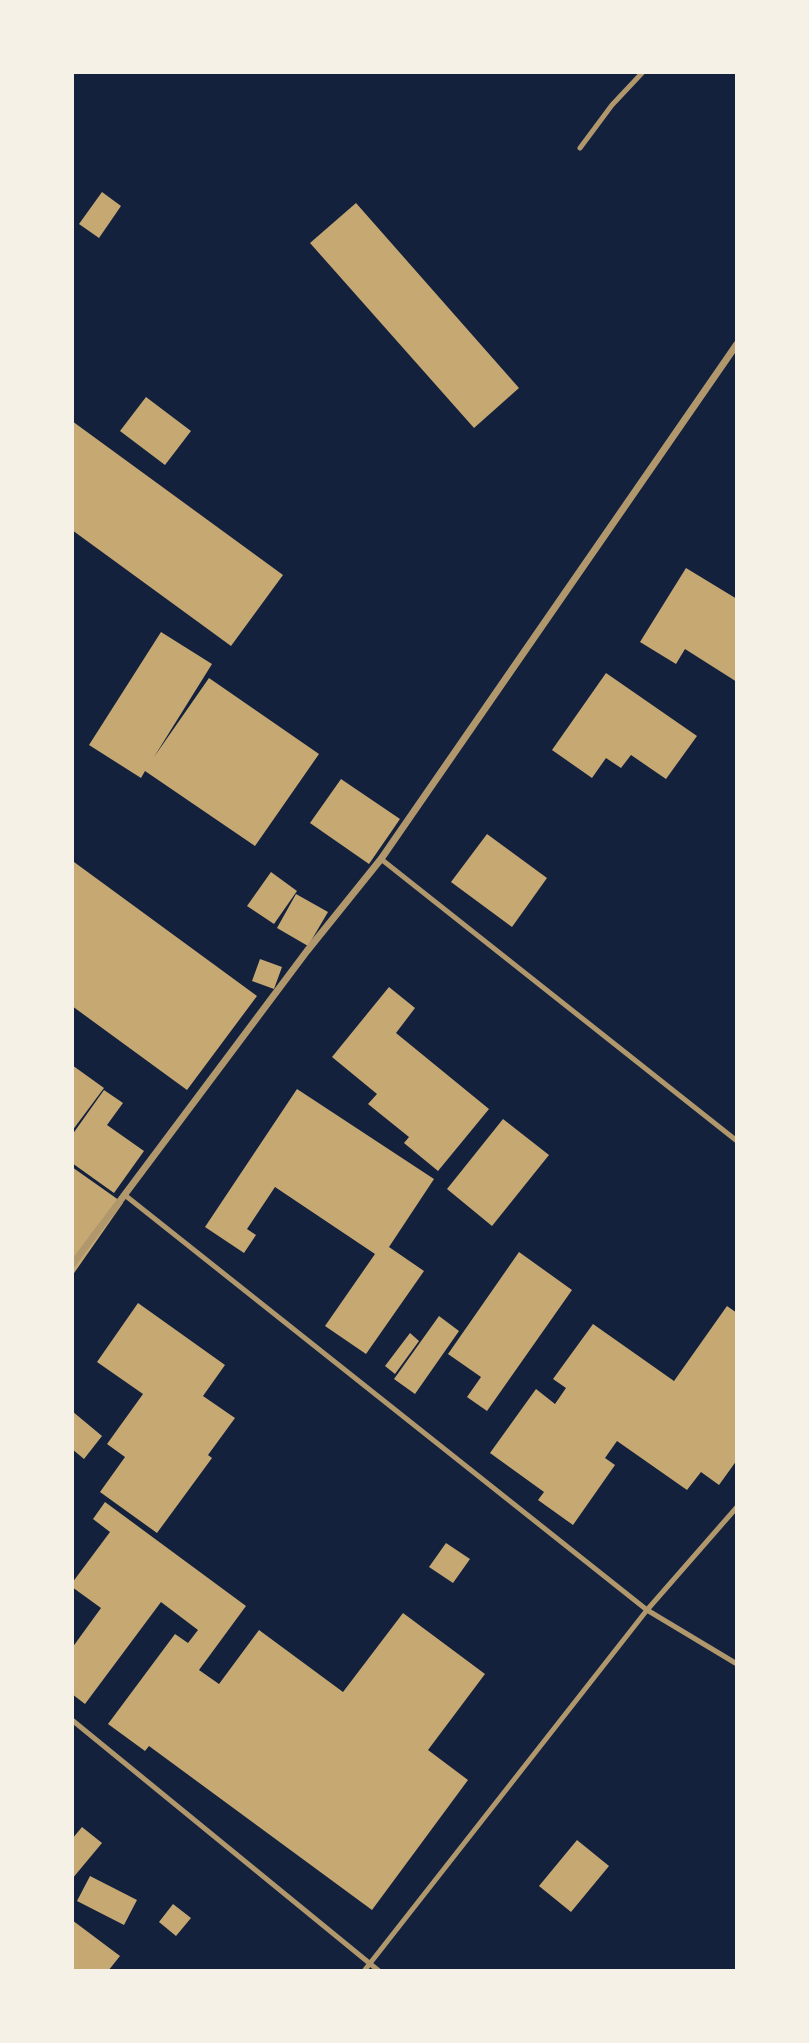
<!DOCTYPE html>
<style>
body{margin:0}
#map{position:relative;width:809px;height:2043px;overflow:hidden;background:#14213d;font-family:Bitter,serif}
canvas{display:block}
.frame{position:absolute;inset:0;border:74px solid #f6f1e7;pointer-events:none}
</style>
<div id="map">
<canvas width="809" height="2043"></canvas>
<div class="frame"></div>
</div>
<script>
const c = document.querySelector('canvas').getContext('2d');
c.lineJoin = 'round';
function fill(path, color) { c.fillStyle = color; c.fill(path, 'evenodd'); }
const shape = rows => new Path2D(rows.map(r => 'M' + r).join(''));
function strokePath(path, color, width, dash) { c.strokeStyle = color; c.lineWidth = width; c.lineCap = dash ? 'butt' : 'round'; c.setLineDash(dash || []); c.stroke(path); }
const building = shape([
 [102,192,121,206,99,238,79,224],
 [356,203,519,388,474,428,310,243],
 [146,397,191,431,165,465,120,431],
 [72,421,283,575,231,646,72,530],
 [686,568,737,599,737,682,685,649,676,664,640,642],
 [161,632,212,664,154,757,209,678,319,754,255,846,145,771,141,778,89,745],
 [606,673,697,736,666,779,631,755,621,768,606,758,592,778,552,750],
 [341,779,400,819,369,864,310,823],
 [487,834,547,878,512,927,451,882],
 [74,862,257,996,187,1090,72,1006],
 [271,872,297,891,274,924,247,906],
 [296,894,328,912,308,946,277,928],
 [260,959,282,967,274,989,252,981],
 [389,987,415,1008,396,1033,489,1109,438,1171,404,1143,409,1137,368,1104,377,1094,332,1057],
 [72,1065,104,1088,72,1131],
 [297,1089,434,1179,389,1247,424,1271,366,1354,325,1326,375,1254,275,1187,247,1229,256,1235,244,1253,205,1227],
 [104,1090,123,1103,107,1125,144,1151,114,1193,72,1163,72,1135],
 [503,1119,549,1155,492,1226,447,1189],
 [72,1167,123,1203,72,1276],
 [519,1252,572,1290,487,1411,467,1397,481,1377,448,1354],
 [138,1303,225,1365,203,1396,235,1418,208,1455,212,1458,157,1533,100,1492,125,1457,107,1444,143,1394,97,1362],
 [727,1306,737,1313,737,1460,719,1485,701,1472,687,1490,617,1441,605,1458,615,1465,573,1525,538,1500,544,1492,490,1453,536,1389,555,1404,566,1388,553,1379,593,1324,674,1381],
 [439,1316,459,1331,415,1394,394,1379],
 [410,1333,419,1341,395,1374,385,1366],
 [72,1411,102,1436,84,1459,72,1449],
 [105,1502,246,1606,199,1670,219,1684,259,1630,343,1692,403,1613,485,1674,428,1750,468,1780,372,1910,149,1746,145,1751,108,1724,175,1634,188,1643,198,1630,161,1602,85,1704,72,1694,72,1648,101,1608,72,1587,72,1583,110,1532,93,1519],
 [446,1543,470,1559,453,1583,429,1567],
 [82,1827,102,1843,72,1879,72,1839],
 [577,1840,609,1866,571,1912,539,1886],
 [90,1876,137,1900,124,1925,77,1901],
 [173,1904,191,1918,176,1936,159,1922],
 [72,1920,120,1956,108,1971,72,1971]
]);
const service = shape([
 [580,148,612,105,643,72],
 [381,859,737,1141],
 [126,1196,647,1610,737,1664],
 [72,1720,379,1971],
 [364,1971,647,1610,737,1507]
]);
const minor = shape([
 [72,1265,307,951,381,859,737,344]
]);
fill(building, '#c6a872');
strokePath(service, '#b1986c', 5);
strokePath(minor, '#b1986c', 7);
</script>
